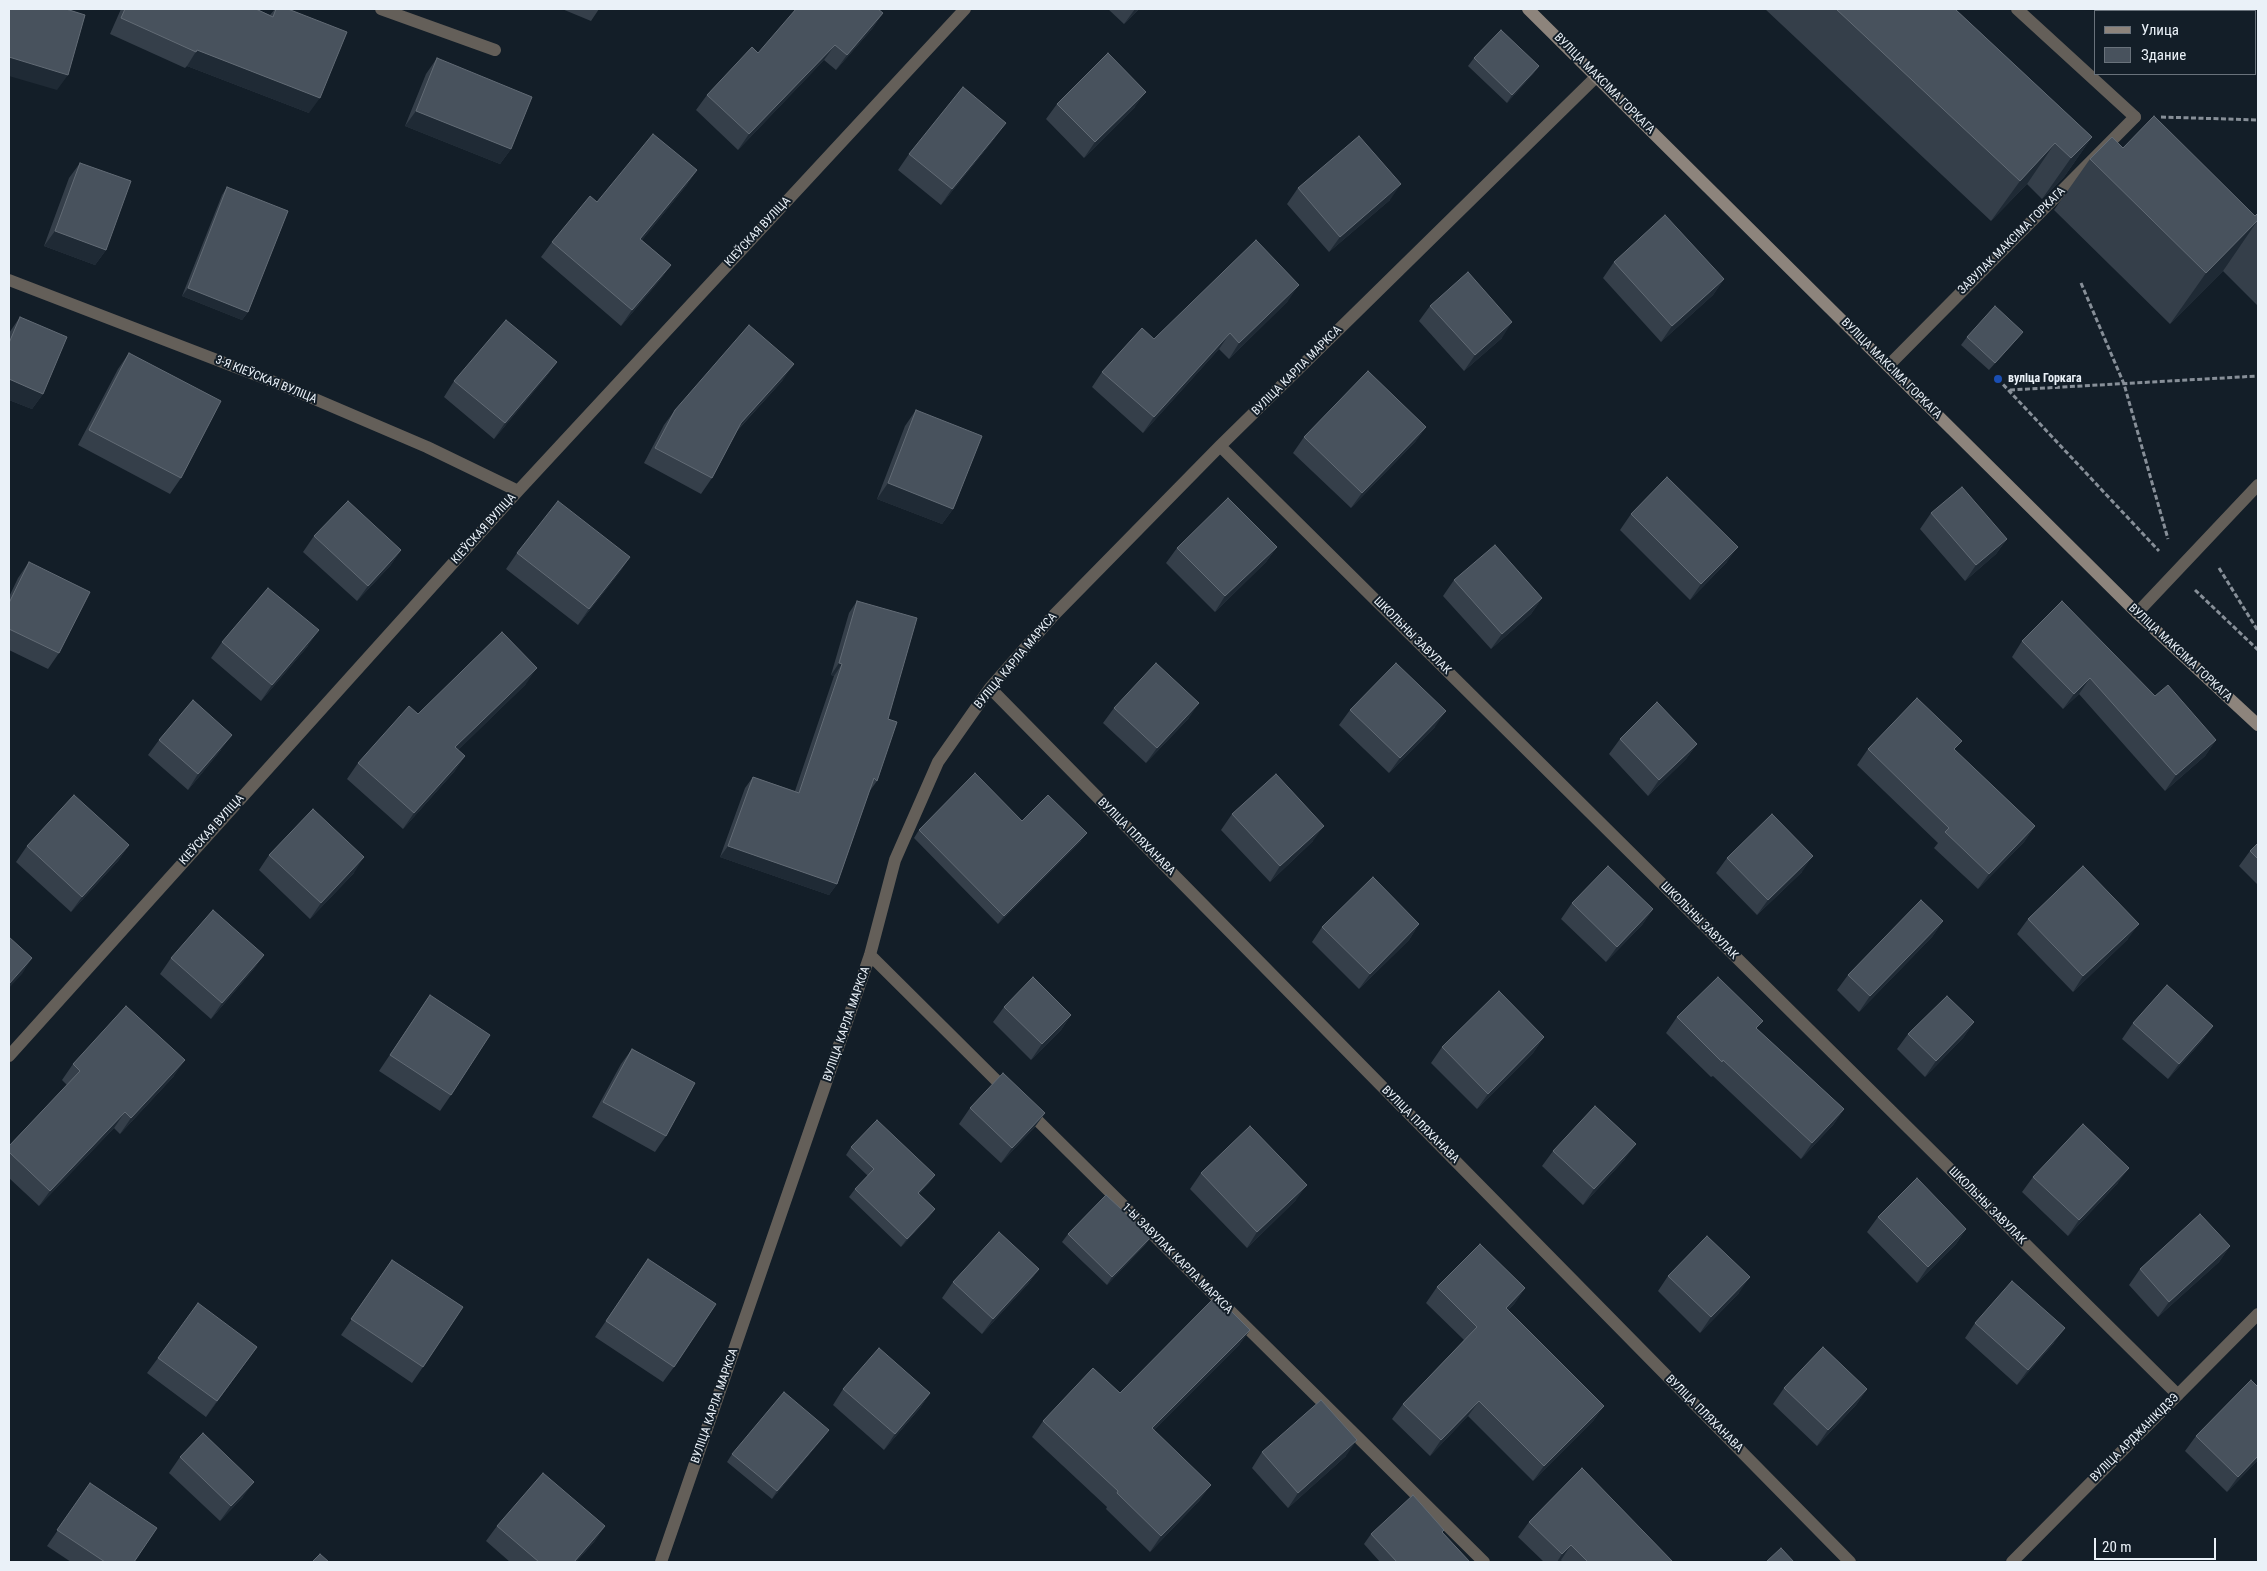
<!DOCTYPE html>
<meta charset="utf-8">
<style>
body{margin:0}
#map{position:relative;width:2267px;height:1571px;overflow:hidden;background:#131e28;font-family:"Roboto Condensed",sans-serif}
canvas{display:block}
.frame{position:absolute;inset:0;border:10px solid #eaf1f8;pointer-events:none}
.legend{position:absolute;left:2094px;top:10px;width:162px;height:65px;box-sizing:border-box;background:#131e28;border:1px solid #69727b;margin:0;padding:6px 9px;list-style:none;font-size:15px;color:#eaf1f8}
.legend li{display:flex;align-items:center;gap:10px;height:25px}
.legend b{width:25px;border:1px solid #69727b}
.scale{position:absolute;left:2094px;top:1538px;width:122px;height:22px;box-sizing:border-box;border:2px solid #eaf1f8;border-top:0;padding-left:6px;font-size:15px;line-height:18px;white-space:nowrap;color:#eaf1f8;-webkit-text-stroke:4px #131e28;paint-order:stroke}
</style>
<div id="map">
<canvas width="2267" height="1571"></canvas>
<div class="frame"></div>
<ul class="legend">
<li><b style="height:6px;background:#8d847c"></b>Улица</li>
<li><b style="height:14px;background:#48525d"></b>Здание</li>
</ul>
<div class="scale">20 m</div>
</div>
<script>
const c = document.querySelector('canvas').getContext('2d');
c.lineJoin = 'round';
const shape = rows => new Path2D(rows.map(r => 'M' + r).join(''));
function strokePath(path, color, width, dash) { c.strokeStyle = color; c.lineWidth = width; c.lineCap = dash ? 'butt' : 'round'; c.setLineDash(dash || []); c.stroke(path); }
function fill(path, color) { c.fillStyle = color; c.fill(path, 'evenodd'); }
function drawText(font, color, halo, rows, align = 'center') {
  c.font = font + ' "Roboto Condensed",sans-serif'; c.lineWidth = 4; c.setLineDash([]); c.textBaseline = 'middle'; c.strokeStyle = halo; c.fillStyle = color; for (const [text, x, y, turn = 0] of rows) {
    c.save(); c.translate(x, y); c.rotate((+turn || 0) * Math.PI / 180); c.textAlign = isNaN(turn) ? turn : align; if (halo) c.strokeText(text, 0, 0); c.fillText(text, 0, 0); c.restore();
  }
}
const path = shape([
 [2161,117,2258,120],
 [2081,283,2124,384,2168,539],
 [1998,379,2159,551],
 [2010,390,2258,376],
 [2219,568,2258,631],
 [2195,590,2258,650]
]);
const lane = shape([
 [2017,9,2135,117],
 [2137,613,2258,485]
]);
const street = shape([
 [381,9,495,50],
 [9,280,282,385,427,447,518,491],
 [1888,366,2135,117],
 [1220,446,2178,1395],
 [990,688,1850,1562],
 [870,955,1007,1091],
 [9,1056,518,491,965,9],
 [1027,1110,1484,1562],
 [661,1562,870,955,895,860,938,762,990,688,1054,615,1220,446,1597,76],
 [2012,1562,2258,1314]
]);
const secondary = shape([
 [1528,9,2137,613,2258,725]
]);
const wall = shape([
 [121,9,256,9,270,15,275,9,288,9,309,113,187,66,185,68,110,34],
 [562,9,599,9,591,21],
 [1108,9,1139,9,1124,24],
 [1765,9,1955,9,2092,137,2064,177,2042,199,2027,184,1991,221],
 [883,13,872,29,836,70,824,60,738,150,696,110,707,95,758,53],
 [437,58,511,149,500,164,405,126,426,74],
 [1474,58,1539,66,1533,74,1507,103,1468,66],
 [1057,104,1135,107,1084,158,1046,119],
 [995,138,941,205,898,170,909,154],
 [2123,148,2255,216,2258,213,2258,306,2223,271,2170,324,2054,210,2090,159],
 [80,163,106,250,95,265,44,246,69,178],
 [697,170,686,186,642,240,671,265,660,280,621,326,541,257,552,242,597,202],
 [227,187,248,312,242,320,182,296,222,195],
 [1298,188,1390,200,1329,252,1287,204],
 [1614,262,1724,279,1713,295,1661,342,1603,278],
 [1288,301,1229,359,1219,349,1143,433,1092,387,1102,372,1154,339],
 [1430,306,1502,338,1464,371,1419,321],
 [20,317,43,394,32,409,9,400,9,333],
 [2023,332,2017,339,1989,370,1961,345,1967,337],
 [129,353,181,478,170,494,78,445,118,369],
 [557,362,546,377,494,439,444,397,454,381],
 [783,380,737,431,712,478,701,494,644,463,664,425,675,410],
 [916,410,953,509,942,524,877,499,905,426],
 [1426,427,1415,442,1351,508,1293,453,1304,437],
 [1931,513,2007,539,1996,554,1965,581,1920,529],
 [1631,514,1727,562,1690,600,1620,530],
 [314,536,401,550,390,566,357,601,303,552],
 [1277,547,1266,562,1215,612,1166,563,1177,548],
 [517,553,630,557,619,573,578,625,506,569],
 [29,562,59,653,48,669,9,650,9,597,18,578],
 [1454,580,1542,598,1531,614,1491,649,1443,596],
 [857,601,888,719,877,781,869,792,837,884,829,895,720,857,745,788,753,777,795,791,834,676,831,675,849,613],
 [2022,641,2155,696,2216,740,2205,756,2165,791,2079,694,2063,709,2012,657],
 [222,642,308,646,261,701,211,658],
 [526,684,458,750,465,756,454,772,403,829,347,779,358,763,418,714],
 [1114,708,1189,718,1146,763,1103,723],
 [1350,710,1435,727,1389,773,1339,725],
 [1620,739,1697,744,1686,759,1648,796,1609,754],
 [159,740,221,750,188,790,148,755],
 [1868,749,1955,751,2035,826,2024,842,1978,889,1934,848,1938,843,1857,765],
 [1232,814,1313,841,1270,882,1221,830],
 [1022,821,1081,841,998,924,914,838,919,830],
 [2258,843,2258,885,2239,866,2250,851],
 [129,845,118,861,71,912,16,862,27,846],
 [269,855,354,873,310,919,259,870],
 [1727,858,1802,872,1757,915,1716,873],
 [1572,903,1653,909,1642,925,1606,962,1561,919],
 [2028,919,2128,939,2073,992,2017,934],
 [1943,921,1932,937,1859,1012,1837,990,1848,975],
 [1419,924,1409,940,1359,989,1312,942,1322,927],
 [264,955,253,970,211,1019,160,974,171,958],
 [430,995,451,1095,440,1111,379,1071],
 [1004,1007,1071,1015,1061,1030,1031,1060,993,1022],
 [1677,1017,1757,1029,1844,1109,1833,1125,1801,1159,1713,1076,1711,1077,1666,1033],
 [1974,1022,1963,1038,1925,1077,1897,1049,1908,1034],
 [2133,1023,2213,1026,2202,1041,2168,1079,2122,1039],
 [1544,1037,1533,1053,1477,1109,1431,1063,1442,1047],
 [632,1049,666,1136,655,1152,592,1117,621,1064],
 [73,1064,174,1076,120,1134,114,1128,39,1206,9,1178,9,1146,67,1085,62,1080],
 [970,1108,1045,1113,1034,1128,1001,1163,959,1124],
 [851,1147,935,1175,929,1183,919,1194,935,1209,929,1217,901,1247,849,1197,855,1189,868,1176,846,1155],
 [1553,1151,1625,1159,1583,1205,1542,1166],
 [1201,1173,1296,1200,1247,1248,1190,1189],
 [2033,1177,2118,1183,2068,1236,2022,1192],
 [1878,1217,1966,1229,1956,1244,1917,1283,1867,1232],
 [1068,1234,1151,1237,1145,1245,1107,1285,1062,1242],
 [2230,1246,2219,1262,2158,1317,2129,1285,2140,1269],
 [648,1259,674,1367,663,1382,595,1337],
 [392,1260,423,1367,412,1383,341,1335],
 [1039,1269,1028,1284,982,1334,942,1298,953,1282],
 [1668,1276,1739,1293,1700,1333,1658,1291],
 [1437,1287,1525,1288,1514,1304,1508,1310,1604,1406,1593,1421,1533,1481,1468,1416,1430,1456,1392,1419,1403,1404,1464,1340,1426,1303],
 [1975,1323,2054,1343,2017,1385,1965,1338],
 [1250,1330,1239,1345,1154,1430,1200,1500,1150,1552,1106,1509,1107,1507,1032,1437,1043,1421,1120,1393],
 [257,1347,206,1417,147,1373,158,1358],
 [2258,1387,2258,1460,2227,1492,2185,1451,2196,1436],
 [1784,1388,1867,1389,1856,1405,1817,1446,1773,1404],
 [843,1389,930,1393,920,1408,884,1450,833,1405],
 [829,1430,823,1438,772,1499,727,1462,732,1454],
 [1262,1452,1346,1456,1288,1508,1252,1468],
 [180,1457,243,1497,220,1521,169,1473],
 [90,1483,134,1562,71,1562,47,1546],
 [1529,1522,1673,1562,1562,1562,1561,1560,1559,1562,1544,1562,1518,1537],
 [497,1526,605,1526,594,1542,576,1562,510,1562,486,1541],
 [1442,1533,1470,1562,1380,1562,1364,1544,1371,1534]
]);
const shadedWall = shape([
 [1135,9,1139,9,1124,24],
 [883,13,872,29,836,70,847,55],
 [835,45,824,60,738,150,749,134],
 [197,50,320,98,309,113,187,66],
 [9,57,68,75,57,90,9,76],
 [1539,66,1533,74,1507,103,1512,95],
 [1146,92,1135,107,1084,158,1095,142],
 [416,111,511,149,500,164,405,126],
 [1006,123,995,138,941,205,952,189],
 [2092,137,2064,177,2042,199,2071,158],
 [2055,143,2027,184,1991,221,2020,181],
 [697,170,686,186,630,255,640,239],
 [1401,184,1390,200,1329,252,1340,237],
 [2258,220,2223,271,2170,324,2206,273],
 [55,231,106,250,95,265,44,246],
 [671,265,660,280,621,326,632,310],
 [1724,279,1713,295,1661,342,1672,326],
 [1299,285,1288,301,1229,359,1239,343],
 [188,288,248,312,242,320,182,296],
 [1512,322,1502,338,1464,371,1475,355],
 [1230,333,1219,349,1143,433,1154,417],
 [557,362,546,377,494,439,505,423],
 [794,364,783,380,730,438,741,423],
 [9,379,43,394,32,409,9,400],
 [1426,427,1415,442,1351,508,1362,493],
 [888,483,953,509,942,524,877,499],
 [2007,539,1996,554,1965,581,1976,565],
 [1277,547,1266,562,1215,612,1225,596],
 [1738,547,1727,562,1690,600,1701,584],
 [401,550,390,566,357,601,368,586],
 [630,557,619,573,578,625,589,609],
 [1542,598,1531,614,1491,649,1502,634],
 [319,630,308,646,261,701,272,685],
 [839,663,842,664,834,676,831,675],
 [537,668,526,684,445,763,455,747],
 [2090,678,2079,694,2063,709,2074,694],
 [1199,703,1189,718,1146,763,1157,748],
 [1446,711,1435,727,1389,773,1400,758],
 [232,735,221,750,188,790,198,774],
 [2216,740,2205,756,2165,791,2176,775],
 [1697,744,1686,759,1648,796,1659,780],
 [465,756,454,772,403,829,414,813],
 [1324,826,1313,841,1270,882,1280,866],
 [2035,826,2024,842,1978,889,1989,874],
 [1087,833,1081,841,998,924,1004,916],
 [129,845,118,861,71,912,82,897],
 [728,846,837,884,829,895,720,857],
 [1813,856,1802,872,1757,915,1768,900],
 [364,857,354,873,310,919,321,903],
 [1653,909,1642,925,1606,962,1617,947],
 [1943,921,1932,937,1859,1012,1870,996],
 [1419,924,1409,940,1359,989,1370,974],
 [2139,924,2128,939,2073,992,2083,976],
 [264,955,253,970,211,1019,222,1003],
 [32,958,22,974,9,988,9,984],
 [1071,1015,1061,1030,1031,1060,1042,1044],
 [1974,1022,1963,1038,1925,1077,1936,1061],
 [2213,1026,2202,1041,2168,1079,2179,1064],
 [1544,1037,1533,1053,1477,1109,1488,1094],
 [185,1060,174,1076,120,1134,131,1118],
 [1844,1109,1833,1125,1801,1159,1812,1143],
 [125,1112,114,1128,39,1206,50,1191],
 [1045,1113,1034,1128,1001,1163,1012,1148],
 [1636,1144,1625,1159,1583,1205,1594,1189],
 [2129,1168,2118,1183,2068,1236,2079,1220],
 [935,1175,929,1183,912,1201,918,1193],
 [1307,1185,1296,1200,1247,1248,1257,1232],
 [935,1209,929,1217,901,1247,907,1239],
 [1966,1229,1956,1244,1917,1283,1928,1267],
 [1151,1237,1145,1245,1107,1285,1112,1277],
 [2230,1246,2219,1262,2158,1317,2169,1302],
 [1039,1269,1028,1284,982,1334,993,1319],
 [1750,1277,1739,1293,1700,1333,1711,1317],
 [1525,1288,1514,1304,1495,1323,1506,1308],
 [2065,1328,2054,1343,2017,1385,2028,1370],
 [1250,1330,1239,1345,1141,1443,1152,1428],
 [257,1347,246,1362,206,1417,217,1401],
 [1867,1389,1856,1405,1817,1446,1828,1430],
 [930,1393,920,1408,884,1450,895,1434],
 [1479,1401,1468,1416,1430,1456,1441,1440],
 [1604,1406,1593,1421,1533,1481,1544,1466],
 [829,1430,823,1438,772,1499,777,1491],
 [1357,1440,1346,1456,1288,1508,1298,1493],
 [2258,1456,2258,1460,2227,1492,2238,1477],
 [254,1482,243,1497,220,1521,231,1506],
 [1211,1485,1200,1500,1150,1552,1161,1536],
 [605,1526,594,1542,576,1562,574,1562],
 [1571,1545,1561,1560,1559,1562,1557,1562,1562,1554]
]);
const building = shape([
 [9,9,66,9,85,15,68,75,9,57,9,9],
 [125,9,256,9,273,17,276,9,288,9,347,32,320,98,197,50,196,52,121,18,125,9],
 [796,9,878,9,883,13,847,55,835,45,749,134,707,95,752,47,758,53,796,9],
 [1836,9,1955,9,2092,137,2071,158,2055,143,2020,181,1836,9],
 [1501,30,1539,66,1512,95,1474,58,1501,30],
 [1108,53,1146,92,1095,142,1057,104,1108,53],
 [437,58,532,97,511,149,416,111,437,58],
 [963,87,1006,123,952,189,909,154,963,87],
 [2154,116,2255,216,2258,213,2258,220,2206,273,2090,159,2112,137,2123,148,2154,116],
 [653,134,697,170,640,239,671,265,632,310,552,242,590,196,597,202,653,134],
 [1359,136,1401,184,1340,237,1298,188,1359,136],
 [80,163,131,181,106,250,55,231,80,163],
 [227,187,288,211,248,312,188,288,227,187],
 [1665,215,1724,279,1672,326,1614,262,1665,215],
 [1256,240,1299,285,1239,343,1230,333,1154,417,1102,372,1142,328,1154,339,1256,240],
 [1468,272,1512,322,1475,355,1430,306,1468,272],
 [1995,306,2023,332,1995,363,1967,337,1995,306],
 [20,317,67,337,43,394,9,379,9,343,20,317],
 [506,320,557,362,505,423,454,381,506,320],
 [749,325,794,364,741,423,712,478,655,448,675,410,749,325],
 [129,353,221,401,181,478,89,430,129,353],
 [1368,371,1426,427,1362,493,1304,437,1368,371],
 [916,410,982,436,953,509,888,483,916,410],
 [1667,477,1738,547,1701,584,1631,514,1667,477],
 [1962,487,2007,539,1976,565,1931,513,1962,487],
 [1228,498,1277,547,1225,596,1177,548,1228,498],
 [348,501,401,550,368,586,314,536,348,501],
 [558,501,630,557,589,609,517,553,558,501],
 [1495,545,1542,598,1502,634,1454,580,1495,545],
 [29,562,90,592,59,653,9,629,9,603,29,562],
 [268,588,319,630,272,685,222,642,268,588],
 [857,601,917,618,888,719,897,722,877,781,874,778,837,884,728,846,753,777,799,793,842,664,839,663,857,601],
 [2062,601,2155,696,2168,685,2216,740,2176,775,2090,678,2074,694,2022,641,2062,601],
 [502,632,537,668,455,747,465,756,414,813,358,763,409,706,418,714,502,632],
 [1156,663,1199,703,1157,748,1114,708,1156,663],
 [1396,663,1446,711,1400,758,1350,710,1396,663],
 [1917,698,1962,741,1954,749,2035,826,1989,874,1945,832,1949,828,1868,749,1917,698],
 [193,700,232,735,198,774,159,740,193,700],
 [1657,702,1697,744,1659,780,1620,739,1657,702],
 [975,773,1022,821,1048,795,1087,833,1004,916,919,830,975,773],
 [1276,774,1324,826,1280,866,1232,814,1276,774],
 [74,795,129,845,82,897,27,846,74,795],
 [313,809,364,857,321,903,269,855,313,809],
 [1772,814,1813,856,1768,900,1727,858,1772,814],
 [2258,843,2258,859,2250,851,2258,843],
 [1608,866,1653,909,1617,947,1572,903,1608,866],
 [2083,866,2139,924,2083,976,2028,919,2083,866],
 [1373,877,1419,924,1370,974,1322,927,1373,877],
 [1921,900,1943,921,1870,996,1848,975,1921,900],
 [213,910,264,955,222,1003,171,958,213,910],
 [9,937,32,958,9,984,9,937],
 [1033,977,1071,1015,1042,1044,1004,1007,1033,977],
 [1718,977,1763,1021,1756,1028,1844,1109,1812,1143,1723,1060,1722,1062,1677,1017,1718,977],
 [2167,985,2213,1026,2179,1064,2133,1023,2167,985],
 [1499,991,1544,1037,1488,1094,1442,1047,1499,991],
 [430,995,490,1035,451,1095,390,1055,430,995],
 [1947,996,1974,1022,1936,1061,1908,1034,1947,996],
 [126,1006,185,1060,131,1118,125,1112,50,1191,9,1152,9,1146,80,1071,73,1064,126,1006],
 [632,1049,695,1083,666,1136,603,1102,632,1049],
 [1003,1073,1045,1113,1012,1148,970,1108,1003,1073],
 [1595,1106,1636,1144,1594,1189,1553,1151,1595,1106],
 [877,1120,935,1175,918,1193,935,1209,907,1239,855,1189,874,1169,851,1147,877,1120],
 [2083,1124,2129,1168,2079,1220,2033,1177,2083,1124],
 [1250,1126,1307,1185,1257,1232,1201,1173,1250,1126],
 [1917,1178,1966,1229,1928,1267,1878,1217,1917,1178],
 [1106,1195,1151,1237,1112,1277,1068,1234,1106,1195],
 [2200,1214,2230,1246,2169,1302,2140,1269,2200,1214],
 [999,1232,1039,1269,993,1319,953,1282,999,1232],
 [1707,1236,1750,1277,1711,1317,1668,1276,1707,1236],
 [1480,1244,1525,1288,1506,1308,1604,1406,1544,1466,1479,1401,1441,1440,1403,1404,1477,1327,1437,1287,1480,1244],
 [648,1259,716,1304,674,1367,606,1321,648,1259],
 [392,1260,463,1307,423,1367,351,1319,392,1260],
 [2012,1281,2065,1328,2028,1370,1975,1323,2012,1281],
 [1216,1296,1250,1330,1152,1428,1211,1485,1161,1536,1117,1493,1118,1491,1043,1421,1093,1368,1120,1393,1216,1296],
 [198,1303,257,1347,217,1401,158,1358,198,1303],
 [1823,1347,1867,1389,1828,1430,1784,1388,1823,1347],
 [879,1348,930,1393,895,1434,843,1389,879,1348],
 [2251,1380,2258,1387,2258,1456,2238,1477,2196,1436,2251,1380],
 [784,1392,829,1430,777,1491,732,1454,784,1392],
 [1321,1400,1357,1440,1298,1493,1262,1452,1321,1400],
 [203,1433,254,1482,231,1506,180,1457,203,1433],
 [1582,1468,1673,1562,1588,1562,1571,1545,1562,1554,1529,1522,1582,1468],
 [543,1473,605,1526,574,1562,539,1562,497,1526,543,1473],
 [90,1483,157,1528,134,1562,105,1562,57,1530,90,1483],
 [1413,1495,1444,1530,1442,1532,1470,1562,1397,1562,1371,1534,1413,1495],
 [1781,1548,1794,1562,1766,1562,1781,1548],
 [320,1554,329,1562,312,1562,320,1554]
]);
const markers = [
 [1998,379,5,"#1a4fb4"]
];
const streetNames = [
 ["ВУЛІЦА МАКСІМА ГОРКАГА",1604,84,45],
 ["КІЕЎСКАЯ ВУЛІЦА",758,232,-47],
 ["ЗАВУЛАК МАКСІМА ГОРКАГА",2012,241,-45],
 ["ВУЛІЦА МАКСІМА ГОРКАГА",1891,369,45],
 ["ВУЛІЦА КАРЛА МАРКСА",1297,371,-45],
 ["3-Я КІЕЎСКАЯ ВУЛІЦА",266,380,22],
 ["КІЕЎСКАЯ ВУЛІЦА",484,529,-48],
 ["ШКОЛЬНЫ ЗАВУЛАК",1412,636,45],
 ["ВУЛІЦА МАКСІМА ГОРКАГА",2180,653,43],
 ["ВУЛІЦА КАРЛА МАРКСА",1016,661,-50],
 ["КІЕЎСКАЯ ВУЛІЦА",212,830,-48],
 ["ВУЛІЦА ПЛЯХАНАВА",1136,837,45],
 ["ШКОЛЬНЫ ЗАВУЛАК",1699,921,45],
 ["ВУЛІЦА КАРЛА МАРКСА",847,1024,-71],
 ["ВУЛІЦА ПЛЯХАНАВА",1420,1125,45],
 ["ШКОЛЬНЫ ЗАВУЛАК",1987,1206,45],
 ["1-Ы ЗАВУЛАК КАРЛА МАРКСА",1177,1259,45],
 ["ВУЛІЦА КАРЛА МАРКСА",715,1406,-71],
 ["ВУЛІЦА ПЛЯХАНАВА",1704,1414,45],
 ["ВУЛІЦА АРДЖАНІКІДЗЭ",2135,1438,-45]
];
const poiNames = [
 ["вуліца Горкага",2008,379]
];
strokePath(path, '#878f98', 3, [5, 2.5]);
strokePath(lane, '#645f59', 12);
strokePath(street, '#645f59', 12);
strokePath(secondary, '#8d847c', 12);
fill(wall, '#353f4a');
fill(shadedWall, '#1f2a35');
fill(building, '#48525d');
strokePath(building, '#626b75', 1);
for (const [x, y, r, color] of markers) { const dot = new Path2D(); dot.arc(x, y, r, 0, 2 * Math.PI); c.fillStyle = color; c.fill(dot); strokePath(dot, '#131e28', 2); }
drawText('12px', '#eaf1f8', '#131e28', streetNames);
drawText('bold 12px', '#eaf1f8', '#131e28', poiNames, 'left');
</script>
